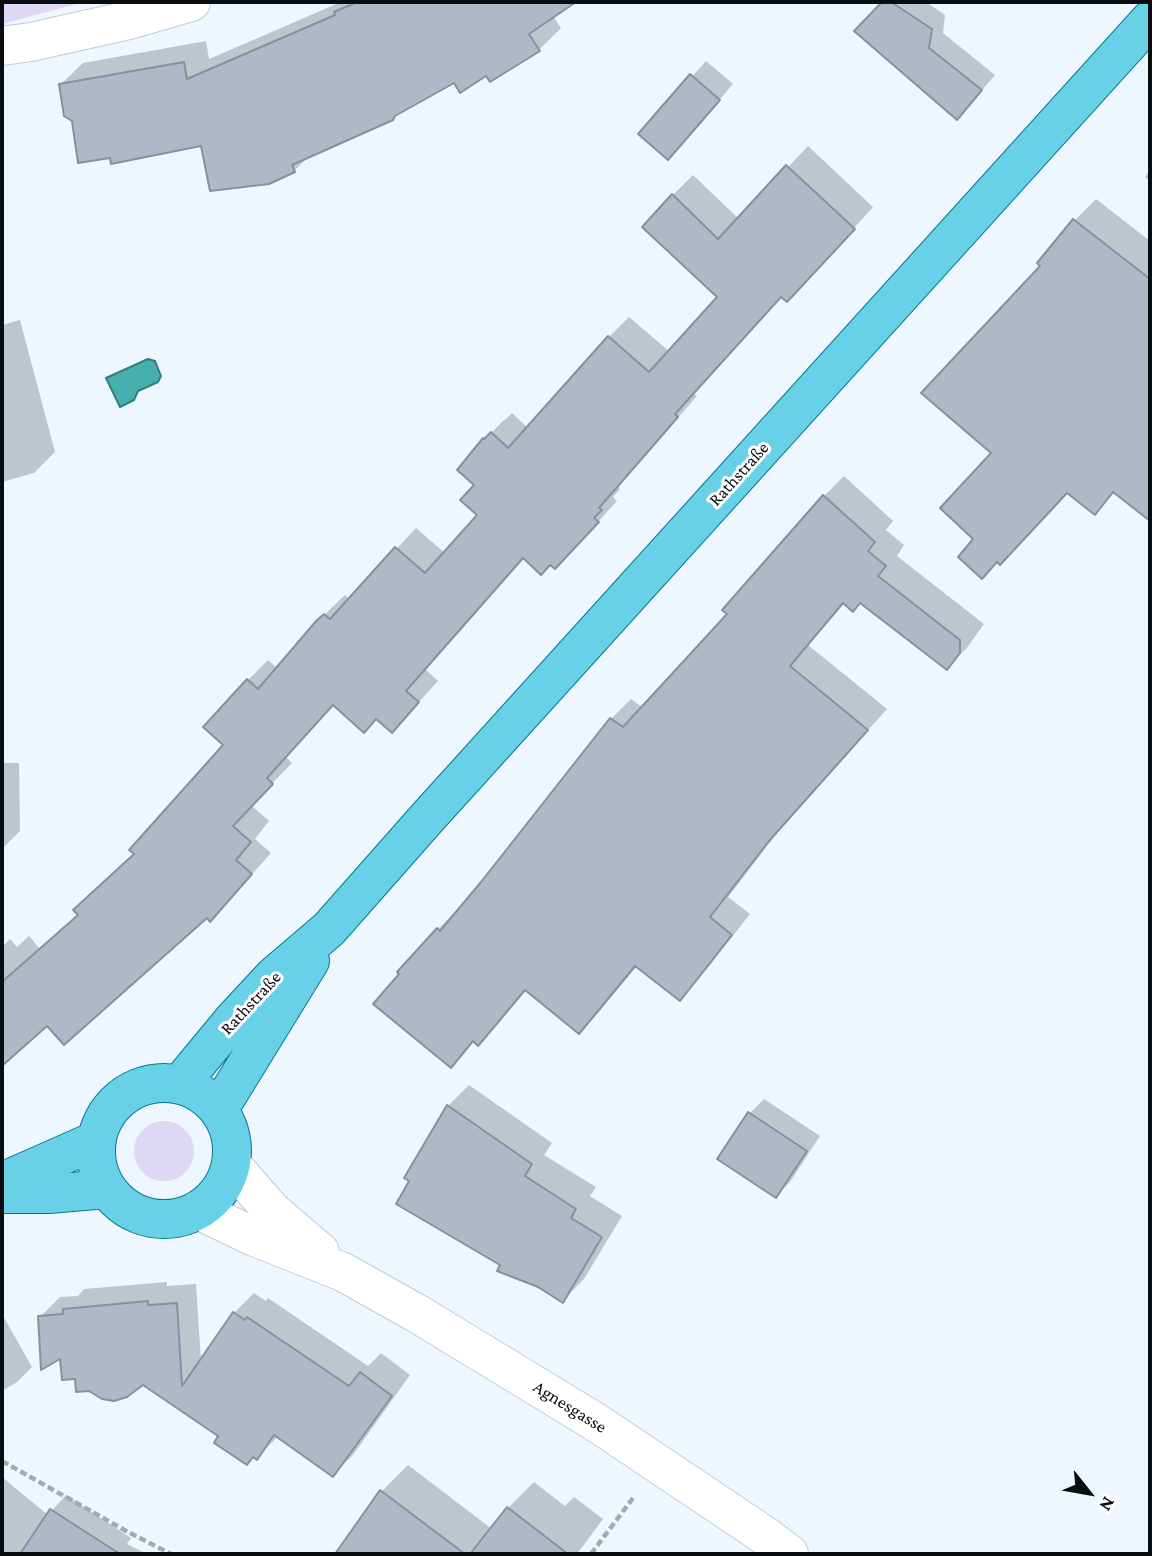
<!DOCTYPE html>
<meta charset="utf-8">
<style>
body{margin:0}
#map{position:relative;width:1152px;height:1556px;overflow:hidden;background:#eef7ff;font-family:"Crimson Pro",serif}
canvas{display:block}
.frame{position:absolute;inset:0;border:4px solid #080d11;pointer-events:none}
.north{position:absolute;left:1054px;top:1458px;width:70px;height:70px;-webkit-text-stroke:5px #fff;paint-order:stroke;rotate:121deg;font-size:19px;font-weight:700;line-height:28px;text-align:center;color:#080d11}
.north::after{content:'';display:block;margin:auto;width:24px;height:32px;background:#080d11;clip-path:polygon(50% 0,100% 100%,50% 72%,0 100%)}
</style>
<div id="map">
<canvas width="1152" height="1556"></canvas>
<div class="frame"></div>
<div class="north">N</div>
</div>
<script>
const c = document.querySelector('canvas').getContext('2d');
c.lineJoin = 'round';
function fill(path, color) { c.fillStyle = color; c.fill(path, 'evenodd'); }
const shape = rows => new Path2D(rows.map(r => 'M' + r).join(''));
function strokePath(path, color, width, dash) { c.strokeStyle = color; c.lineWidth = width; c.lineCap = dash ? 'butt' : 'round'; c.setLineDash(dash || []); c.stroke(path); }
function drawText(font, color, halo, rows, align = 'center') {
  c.font = font + ' "Crimson Pro",serif'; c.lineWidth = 6; c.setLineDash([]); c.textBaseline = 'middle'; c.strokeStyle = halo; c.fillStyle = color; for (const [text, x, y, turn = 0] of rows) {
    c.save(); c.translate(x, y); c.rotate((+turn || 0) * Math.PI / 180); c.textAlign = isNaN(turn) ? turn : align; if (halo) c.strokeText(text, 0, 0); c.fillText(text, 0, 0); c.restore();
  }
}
const green = shape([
 [2,2,84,2,2,24],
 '134 1151a30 30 0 1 1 60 0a30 30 0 1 1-60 0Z'
]);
const water = shape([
 [148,359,155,361,161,376,158,382,138,391,134,400,120,407,106,378,148,359]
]);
const shadow = shape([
 [341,2,573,2,553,16,561,28,539,50,487,74,455,81,310,155,294,171,202,144,111,156,73,120,61,84,83,63,206,41,209,59],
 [885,2,926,2,945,15,943,33,995,75,971,103,857,31],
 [706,61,733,84,682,143,641,134],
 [808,146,873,207,807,280,782,295,693,393,697,396,618,486,620,489,613,497,617,501,575,547,550,563,524,557,425,669,438,681,412,710,377,718,334,704,286,757,292,763,251,805,269,821,255,839,271,853,230,899,210,919,207,916,47,1024,2,1064,2,947,10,939,17,947,29,936,40,949,79,914,136,853,225,745,248,680,268,660,278,669,318,621,345,595,350,599,416,528,445,553,479,515,477,485,484,440,504,420,505,420,512,413,528,428,609,337,629,317,670,352,719,297,673,195,693,175,739,219],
 [1150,170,1150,181,1145,177],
 [1096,199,1150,241,1150,519,1115,492,1094,513,1068,491,976,539,993,453,1042,265,1074,221],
 [20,320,55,452,34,473,2,482,2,325],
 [844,476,893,521,886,530,904,545,897,556,984,624,966,649,946,668,861,602,853,610,845,602,808,645,887,709,788,819,728,897,750,914,699,979,680,999,637,966,598,1013,579,1032,527,989,498,1024,478,1043,475,1040,450,1066,438,929,457,910,459,911,483,883,611,719,631,699,643,708,729,614,824,496],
 [2,763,19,763,20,831,2,849],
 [469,1085,552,1143,544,1155,596,1187,590,1196,622,1216,584,1279,563,1300,503,1265,448,1106],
 [764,1099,820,1136,790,1182,776,1196,750,1113],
 [167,1282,167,1286,196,1284,201,1361,234,1313,254,1293,266,1301,268,1298,368,1366,381,1353,410,1375,353,1455,333,1475,278,1436,257,1458,143,1383,76,1377,62,1356,40,1317,60,1297,78,1296,84,1289],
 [2,1314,32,1367,17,1382,2,1391],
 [408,1465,492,1529,508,1508,534,1482,565,1506,574,1497,603,1519,577,1554,337,1554,382,1491],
 [2,1477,48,1515,66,1495,131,1538,127,1544,147,1554,2,1554]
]);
const building = shape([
 [357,2,576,2,529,34,540,51,490,82,486,76,460,93,454,83,395,116,393,120,292,165,295,172,269,184,210,191,201,146,111,164,110,158,78,163,72,121,64,116,59,84,184,62,187,79,335,15,334,12,357,2],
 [882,2,891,2,932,29,929,48,982,90,957,120,854,31,882,2],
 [690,74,720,100,668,160,638,134,690,74],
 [786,165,855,229,787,302,781,297,675,414,678,417,599,508,602,510,594,518,599,522,555,569,550,565,541,575,523,558,406,691,419,702,392,733,376,719,364,733,333,705,267,778,273,784,233,826,251,842,236,860,252,874,210,922,207,918,64,1045,47,1026,2,1066,2,982,78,915,73,910,134,854,129,850,223,745,203,727,247,679,258,689,317,620,324,614,330,619,395,547,425,573,477,515,460,500,474,485,457,470,483,438,484,439,491,432,508,448,608,336,649,372,717,297,642,227,672,194,718,239,786,165],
 [1073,219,1150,279,1150,521,1113,492,1095,515,1067,493,1000,565,997,562,982,579,958,557,973,539,940,508,991,453,921,393,1040,266,1037,263,1073,219],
 [823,495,875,542,868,551,886,566,878,576,960,640,960,653,947,670,860,603,853,612,843,603,790,666,868,730,769,841,710,917,732,935,680,1001,635,966,579,1034,525,990,478,1046,473,1041,451,1068,373,1004,399,974,397,972,437,928,440,931,481,882,610,718,623,727,727,614,722,610,823,495],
 [447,1105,532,1164,525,1176,576,1209,571,1218,602,1237,563,1303,538,1287,497,1271,500,1265,396,1204,409,1181,404,1178,447,1105],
 [748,1112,807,1151,776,1198,717,1159,748,1112],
 [148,1301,148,1305,177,1303,182,1386,233,1312,245,1320,247,1317,349,1386,360,1372,392,1396,333,1477,274,1435,257,1460,253,1457,247,1465,214,1443,218,1436,143,1385,127,1397,114,1401,102,1399,89,1391,76,1392,75,1379,62,1380,60,1359,41,1370,38,1316,63,1314,63,1309,148,1301],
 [380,1490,465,1554,335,1554,380,1490],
 [507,1507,568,1554,470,1554,507,1507],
 [50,1509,120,1554,20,1554,50,1509]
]);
const path = shape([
 [2,1461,128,1532,171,1554],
 [591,1554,633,1498]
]);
const minor = shape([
 [2,46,31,42,129,20,191,2],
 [231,1164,272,1211,320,1252],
 [198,1210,252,1236,343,1272,418,1314,597,1423,764,1535,789,1554]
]);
const major = shape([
 '96 1151a68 68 0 1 1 136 0a68 68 0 1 1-136 0Z',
 [180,1084,233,1020,274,976,329,929,427,818,1150,20],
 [219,1109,310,961],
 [2,1182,97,1140],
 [2,1194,49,1194,107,1189]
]);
const streetNames = [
 ["Rathstraße",739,474,-48],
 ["Rathstraße",251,1003,-47],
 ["Agnesgasse",570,1407,32]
];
fill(green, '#ded7f5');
fill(water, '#46b0af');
strokePath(water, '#337f80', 2);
fill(shadow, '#0003');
fill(building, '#b1b7c7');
strokePath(building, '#8a8f9f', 2);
strokePath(minor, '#beccd9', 40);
strokePath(major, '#057992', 40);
strokePath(path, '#a3abb1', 4.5, [7, 3.5]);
strokePath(minor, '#fff', 38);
strokePath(major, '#68d1e8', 38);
drawText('18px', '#080d11', '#fff', streetNames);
</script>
